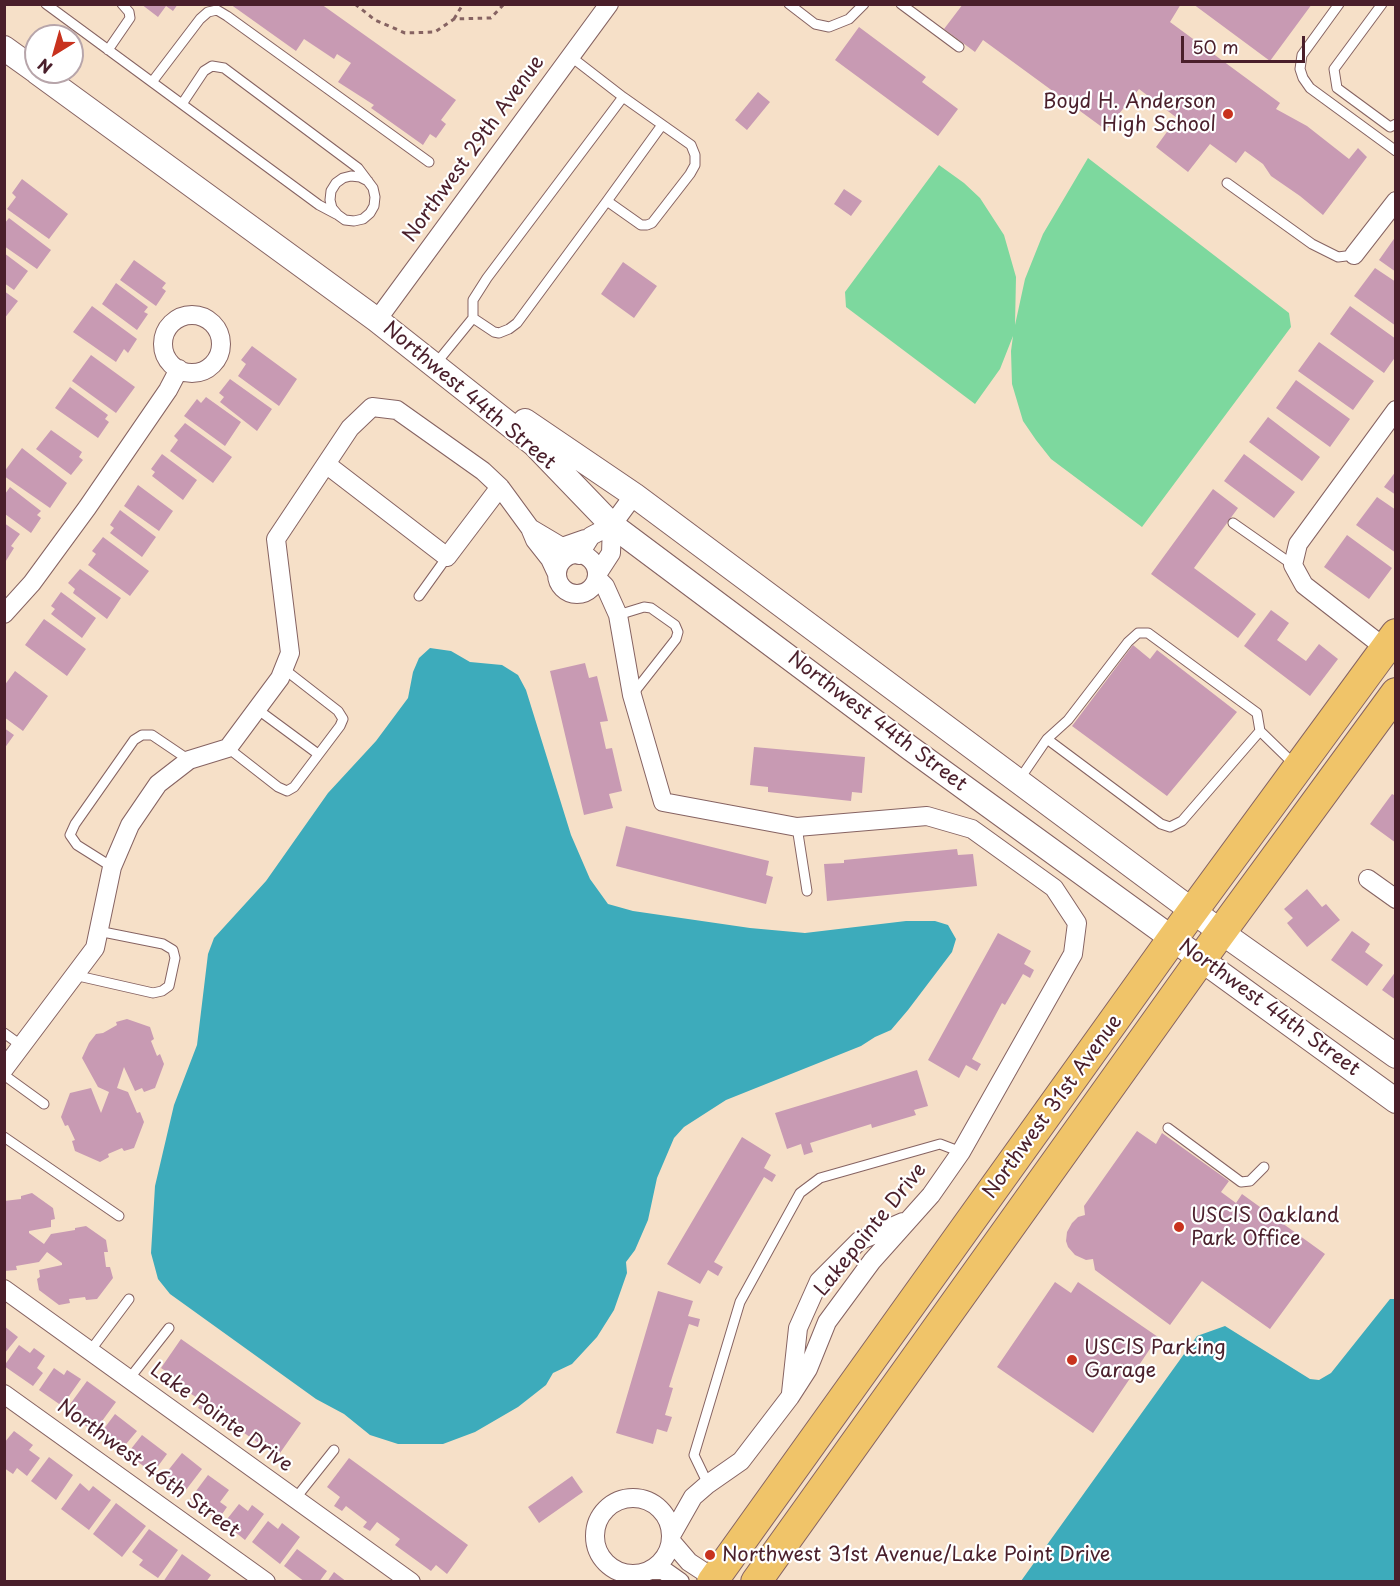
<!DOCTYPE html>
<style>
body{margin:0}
#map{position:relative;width:1400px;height:1586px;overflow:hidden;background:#f6e0c8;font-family:"Playpen Sans",sans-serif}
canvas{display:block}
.frame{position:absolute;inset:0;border:6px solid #4a1f2b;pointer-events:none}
.north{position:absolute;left:24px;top:24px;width:60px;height:60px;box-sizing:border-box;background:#fff;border:2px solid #b7a5aa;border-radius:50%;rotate:217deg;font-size:16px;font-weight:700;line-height:24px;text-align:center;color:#4a1f2b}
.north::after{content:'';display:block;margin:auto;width:21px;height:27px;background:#c8321e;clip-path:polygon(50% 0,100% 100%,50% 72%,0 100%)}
.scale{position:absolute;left:1181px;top:36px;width:124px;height:27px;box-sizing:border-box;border:3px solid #4a1f2b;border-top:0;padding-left:8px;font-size:18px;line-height:21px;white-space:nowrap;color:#4a1f2b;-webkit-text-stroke:4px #fff;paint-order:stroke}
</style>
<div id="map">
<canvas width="1400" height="1586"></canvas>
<div class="frame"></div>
<div class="north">N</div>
<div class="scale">50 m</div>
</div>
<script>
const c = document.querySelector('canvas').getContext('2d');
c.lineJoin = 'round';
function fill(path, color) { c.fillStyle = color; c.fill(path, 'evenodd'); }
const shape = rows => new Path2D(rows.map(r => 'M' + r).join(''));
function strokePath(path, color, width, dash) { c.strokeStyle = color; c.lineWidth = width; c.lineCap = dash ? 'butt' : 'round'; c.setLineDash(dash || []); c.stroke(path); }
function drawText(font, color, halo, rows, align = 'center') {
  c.font = font + ' "Playpen Sans",sans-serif'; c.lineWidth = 4.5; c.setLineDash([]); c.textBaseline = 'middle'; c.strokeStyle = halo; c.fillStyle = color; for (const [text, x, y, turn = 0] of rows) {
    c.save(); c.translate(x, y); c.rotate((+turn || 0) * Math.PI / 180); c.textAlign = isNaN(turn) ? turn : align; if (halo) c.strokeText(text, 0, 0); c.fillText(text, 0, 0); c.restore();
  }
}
const green = shape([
 [1088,158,1289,313,1291,327,1142,527,1051,459,1036,440,1023,421,1012,384,1011,351,1013,336,1000,369,975,404,846,307,845,292,939,165,964,183,980,198,1004,235,1016,277,1015,325,1025,279,1043,234]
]);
const water = shape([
 [430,648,451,651,470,662,502,665,518,675,526,690,571,835,590,879,608,904,633,911,750,928,805,933,906,921,935,921,948,925,956,939,952,952,908,1010,891,1030,875,1037,861,1046,726,1100,684,1127,674,1138,657,1178,648,1220,635,1250,626,1262,627,1273,614,1310,597,1337,572,1364,553,1373,546,1385,518,1407,475,1432,443,1444,398,1444,370,1435,344,1414,316,1399,170,1294,158,1279,151,1253,155,1186,174,1105,197,1045,208,954,214,938,266,881,328,793,376,741,408,698,413,672,419,658],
 [1390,1299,1396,1299,1395,1581,1021,1581,1197,1336,1225,1326,1310,1379,1319,1380,1331,1373]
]);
const building = shape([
 [141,4,178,4,173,11,166,6,158,17],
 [230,4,321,4,456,100,441,120,446,124,436,138,430,134,423,145,371,108,374,105,338,82,351,63,337,54,334,59,304,39,296,51],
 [963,4,1181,4,1170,22,1280,103,1276,109,1307,126,1349,159,1358,148,1367,157,1323,215,1300,196,1271,176,1263,164,1245,151,1236,163,1210,144,1188,172,1156,147,1177,118,1139,89,1106,130,983,40,975,52,944,29],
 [1193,4,1312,4,1270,61],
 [859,27,926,77,922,82,958,109,938,136,835,60],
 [758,92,770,102,747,130,735,120],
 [22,179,68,214,49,239,7,209,16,197,12,193],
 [844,189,862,201,851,216,834,204],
 [9,218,51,250,37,269,4,246,4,224],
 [1396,236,1396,272,1379,260],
 [4,253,28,271,14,290,4,283],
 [134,260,166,283,162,288,166,291,156,306,120,280],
 [623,262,657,286,634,318,601,294],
 [1375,268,1396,282,1396,326,1354,296],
 [116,283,148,307,144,312,148,314,137,330,102,304],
 [4,291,18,301,4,319],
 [92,306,137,339,128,353,124,349,116,362,73,332],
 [1350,306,1396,339,1396,356,1384,373,1330,334],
 [1319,342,1374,381,1353,410,1298,371],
 [252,346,297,379,279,406,238,376,246,364,241,360],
 [91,355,135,387,116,413,72,381],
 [230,379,272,409,257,431,220,402,224,397,219,393],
 [1296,380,1350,419,1330,447,1276,408],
 [70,387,108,415,105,419,109,422,98,438,55,408],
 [206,397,241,422,225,446,184,416,197,399,201,403],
 [1268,417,1320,457,1302,481,1249,442],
 [185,423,232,457,213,483,170,451,178,440,174,436],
 [51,430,82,452,79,457,83,460,71,475,36,449],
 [22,448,67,483,50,508,4,476,4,472],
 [162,454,197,480,183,500,152,476,155,472,151,469],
 [1244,454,1295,492,1274,518,1224,481],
 [1396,471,1396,495,1384,487],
 [138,485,173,511,159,531,124,506],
 [10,487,41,511,37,515,41,518,31,533,5,514,5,494],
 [1213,489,1238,508,1194,568,1256,614,1238,638,1151,574],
 [1377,497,1396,510,1396,553,1356,525],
 [120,510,156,537,142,557,110,533,114,528,110,525],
 [4,523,20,534,11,546,14,548,4,564],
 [1347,535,1392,568,1369,599,1324,567],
 [103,537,149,571,130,596,88,565,96,554,92,551],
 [80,569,121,598,107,619,73,593,75,589,68,583],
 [61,592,96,618,82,638,51,614,55,609,51,606],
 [1271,610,1289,623,1277,640,1306,661,1319,644,1338,659,1310,696,1244,646],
 [44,619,86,649,67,676,25,645],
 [1133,645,1150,659,1157,650,1237,712,1167,796,1072,726],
 [585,663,589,678,597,676,608,721,600,722,606,749,612,748,622,791,609,794,613,808,584,815,550,671],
 [15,671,48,696,23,731,4,717,4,686],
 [4,728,14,735,4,749],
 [754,747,865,757,862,793,852,792,851,801,768,792,768,787,750,785],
 [1392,794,1396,796,1396,843,1370,824],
 [626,826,769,861,766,875,773,877,766,904,616,866],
 [957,849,958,855,973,854,977,886,827,901,824,864,844,863,844,860],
 [1307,889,1322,907,1326,904,1340,920,1307,947,1287,923,1293,918,1284,909],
 [1352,931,1370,944,1365,952,1383,965,1367,986,1331,960],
 [998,933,1031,951,1024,964,1034,970,1030,978,1023,974,1005,1005,1002,1003,972,1059,981,1064,977,1071,966,1065,959,1078,928,1060],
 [1396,971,1396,1000,1382,990],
 [127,1019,150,1027,154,1039,151,1041,157,1056,160,1054,164,1064,155,1088,144,1092,142,1088,135,1091,124,1067,117,1088,128,1092,137,1113,140,1112,144,1122,134,1148,124,1151,122,1148,108,1154,109,1157,100,1162,75,1151,72,1141,75,1140,68,1125,65,1126,61,1117,70,1093,91,1088,101,1113,109,1092,98,1087,82,1058,89,1043,96,1034,103,1033,117,1025,116,1022],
 [917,1070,928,1106,914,1110,916,1115,872,1128,871,1124,810,1143,813,1152,804,1155,801,1144,787,1149,775,1113],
 [1137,1131,1156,1144,1162,1133,1229,1181,1221,1192,1236,1203,1242,1194,1325,1254,1270,1329,1202,1281,1170,1325,1095,1270,1093,1259,1086,1260,1075,1255,1068,1247,1066,1241,1067,1232,1072,1223,1078,1217,1085,1215,1084,1206],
 [742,1137,771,1155,764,1168,776,1175,772,1182,764,1177,714,1262,723,1267,718,1276,708,1270,700,1284,667,1264],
 [32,1193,53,1208,55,1219,51,1220,51,1227,29,1231,29,1233,44,1244,51,1234,75,1230,75,1228,86,1226,106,1240,108,1252,104,1252,106,1267,110,1267,113,1278,97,1299,86,1300,85,1297,69,1299,70,1303,59,1305,39,1290,37,1279,40,1277,39,1270,62,1265,62,1263,47,1252,39,1262,16,1266,17,1270,4,1271,4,1201,21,1199,21,1196],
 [1055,1282,1071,1293,1078,1282,1158,1337,1093,1433,997,1367],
 [658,1291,693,1301,688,1316,700,1319,698,1327,689,1324,669,1387,673,1388,665,1415,672,1417,667,1432,657,1429,653,1444,616,1433],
 [4,1326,18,1337,4,1354],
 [181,1339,301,1423,280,1453,267,1443,264,1447,240,1430,236,1435,227,1429,233,1419,211,1404,205,1412,198,1408,202,1401,179,1386,175,1392,168,1387,175,1377,161,1368],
 [19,1345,30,1353,34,1348,45,1356,37,1368,43,1373,33,1386,4,1366],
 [54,1368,64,1375,67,1370,81,1379,62,1406,39,1390],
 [87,1381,116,1402,94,1432,78,1420,81,1417,68,1407],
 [115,1414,137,1431,121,1450,100,1434],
 [14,1431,33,1445,29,1450,40,1458,27,1476,17,1468,13,1474,4,1468,4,1443],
 [142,1435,167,1454,153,1473,127,1454],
 [182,1453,202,1469,182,1495,162,1478],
 [49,1457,73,1475,56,1500,31,1481],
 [349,1458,468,1545,447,1574,436,1565,431,1571,395,1545,400,1539,377,1522,370,1531,363,1527,367,1522,346,1506,342,1511,334,1506,340,1497,327,1487],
 [208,1475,229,1490,220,1502,227,1507,218,1520,190,1499],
 [572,1476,583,1492,539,1523,528,1507],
 [80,1483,89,1491,93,1486,111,1500,89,1530,61,1509],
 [116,1503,146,1526,122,1557,93,1534],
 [239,1504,248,1511,252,1505,264,1514,245,1540,224,1523],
 [268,1521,278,1529,282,1523,300,1537,280,1564,252,1542],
 [149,1529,178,1550,158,1578,139,1565,143,1560,132,1552],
 [297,1549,327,1571,319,1582,305,1582,284,1566],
 [182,1554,211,1575,206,1582,163,1582],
 [334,1572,347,1582,327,1582]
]);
const path = shape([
 [355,4,375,20,405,33,435,32,454,19,491,18,504,4],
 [454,19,463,4]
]);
const service = shape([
 [46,4,319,205,336,214],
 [789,4,815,24,829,27,849,19,864,4],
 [901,4,959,47],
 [1339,4,1302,55,1300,69,1303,78,1310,88,1396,151],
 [1382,4,1334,69,1337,88,1390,127,1396,124],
 [108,50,130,18,129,12,122,4],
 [152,82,200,19,208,12,217,10,227,16,429,162],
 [182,104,204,71,212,66,224,68,358,168,373,188,375,197,374,206,370,213,363,219,354,221,345,220,338,215,332,208,330,200,331,191,336,183,343,178,351,176,360,177,368,181],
 [1227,183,1312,244,1338,257,1354,255],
 [607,201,662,125],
 [473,318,494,332,499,333,509,329,517,323,607,201,641,225,647,225,652,223,690,174,695,165,695,155,691,145,623,97],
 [438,361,473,318,473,300,487,278,623,97,570,56],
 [1233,523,1293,565],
 [419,596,447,557],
 [618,615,644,607,651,608,675,625,678,632,676,639,632,695],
 [257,709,318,754],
 [1047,739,1068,720,1128,642,1138,633,1148,633,1257,713,1260,731],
 [228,748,278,787,287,791,294,787,340,726,343,719,338,711,284,669],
 [1019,780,1047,739,1161,824,1170,827,1182,821,1260,731,1296,766],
 [797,827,807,891],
 [112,867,77,845,70,835,75,824,134,740,142,735,152,735,189,760],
 [74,975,153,993,162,991,169,986,175,958,173,950,163,944,98,931],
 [4,1033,22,1046],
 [4,1075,44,1104],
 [1168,1128,1241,1182,1250,1181,1264,1167],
 [4,1137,119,1216],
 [90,1351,129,1299],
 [129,1379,169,1328],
 [708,1484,694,1455,740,1302,800,1193,820,1178,940,1144,961,1152],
 [295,1499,334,1450]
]);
const minor = shape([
 [1354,255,1396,201],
 '163 344a29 29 0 1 1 58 0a29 29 0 1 1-58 0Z',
 [377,320,609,4],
 [326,464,447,557,500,487],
 [530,528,562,547,585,539],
 '557 574a20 20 0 1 1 40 0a20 20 0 1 1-40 0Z',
 [579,555,591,536,612,525,634,495],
 [598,573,611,553,612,525],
 [597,578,605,586,618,615,632,695,663,802,797,827,927,816,972,829,1054,888,1077,923,1073,954,961,1152,931,1195,872,1261,827,1322,808,1369,790,1397,741,1461,708,1484,693,1497,672,1534],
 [4,614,32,583,87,508,168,390,179,369],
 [1385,648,1304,585,1293,565,1298,544,1396,410],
 [1368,879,1396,899],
 [4,1069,95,948,112,867,130,825,158,784,189,760,228,748,280,678,290,653,276,539,350,428,372,407,397,410,483,471,500,487,530,528,535,540,550,559,557,574],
 [4,1289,411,1582],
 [791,1393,798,1328,819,1281,859,1241,903,1222],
 [4,1394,266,1582],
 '595 1536a38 38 0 1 1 76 0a38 38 0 1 1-76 0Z',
 [671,1541,689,1562,715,1579],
 [652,1570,663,1570,680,1582]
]);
const tertiary = shape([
 [4,48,36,71],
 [37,72,377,320,534,444,612,525,910,748,1396,1101],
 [525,421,634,495,1221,932,1396,1056]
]);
const primary = shape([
 [712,1582,1173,938,1396,634],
 [756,1582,1194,969,1396,693]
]);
const markers = [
 [1228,114,6,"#c8321e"],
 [1179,1227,6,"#c8321e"],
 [1072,1360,6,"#c8321e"],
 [710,1555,6,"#c8321e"]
];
const poiNames = [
 ["Boyd H. Anderson",1216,102,"right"],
 ["High School",1216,125,"right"],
 ["USCIS Oakland",1191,1216],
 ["Park Office",1191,1239],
 ["USCIS Parking",1084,1348],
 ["Garage",1084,1371],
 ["Northwest 31st Avenue/Lake Point Drive",722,1555]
];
const streetNames = [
 ["Northwest 29th Avenue",474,149,-54],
 ["Northwest 44th Street",469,396,40],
 ["Northwest 44th Street",877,722,37],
 ["Northwest 44th Street",1269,1008,36],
 ["Northwest 31st Avenue",1053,1107,-54],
 ["Lakepointe Drive",871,1230,-51],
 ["Lake Pointe Drive",221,1418,36],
 ["Northwest 46th Street",148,1469,36]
];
fill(green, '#7dd89e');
fill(water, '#3dabbb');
fill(building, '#c89ab3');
strokePath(service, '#866362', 11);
strokePath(minor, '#866362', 20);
strokePath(tertiary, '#866362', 26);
strokePath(primary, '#866362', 32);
strokePath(path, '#866362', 3, [4.5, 4.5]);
strokePath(service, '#fff', 9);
strokePath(minor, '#fff', 18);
strokePath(tertiary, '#fff', 24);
strokePath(primary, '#f0c469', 30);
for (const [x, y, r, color] of markers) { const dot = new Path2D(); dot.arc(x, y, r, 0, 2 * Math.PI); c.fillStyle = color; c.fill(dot); strokePath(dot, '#fff', 2); }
drawText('20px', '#4a1f2b', '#fff', poiNames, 'left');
drawText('20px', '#4a1f2b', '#fff', streetNames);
</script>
